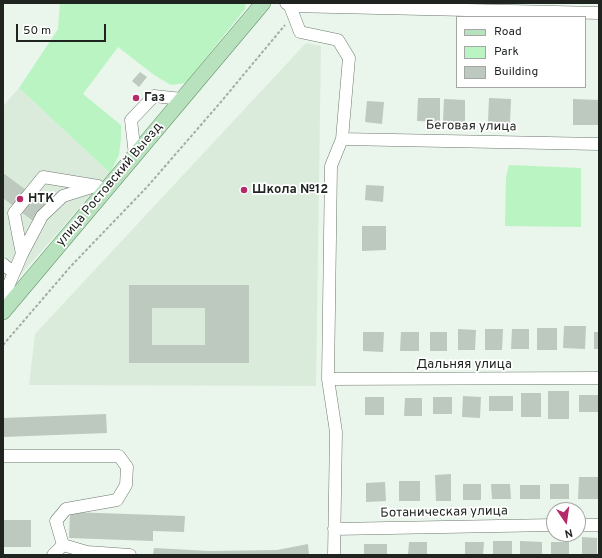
<!DOCTYPE html>
<meta charset="utf-8">
<style>
body{margin:0}
#map{position:relative;width:602px;height:558px;overflow:hidden;background:#eaf6eb;font-family:Overpass,sans-serif}
canvas{display:block}
.frame{position:absolute;inset:0;border:4px solid #1f2420;pointer-events:none}
.legend{position:absolute;left:456px;top:16px;width:130px;height:72px;box-sizing:border-box;background:#fff;border:1px solid #a5a7a6;margin:0;padding:5px 7px;list-style:none;font-size:12px;color:#1f2420}
.legend li{display:flex;align-items:center;gap:8px;height:20px}
.legend b{width:20px;border:1px solid #a5a7a6}
.north{position:absolute;left:546px;top:502px;width:40px;height:40px;box-sizing:border-box;background:#fff;border:1px solid #a5a7a6;border-radius:50%;rotate:167deg;font-size:11px;font-weight:700;line-height:16px;text-align:center;color:#1f2420}
.north::after{content:'';display:block;margin:auto;width:14px;height:18px;background:#b52b69;clip-path:polygon(50% 0,100% 100%,50% 72%,0 100%)}
.scale{position:absolute;left:16px;top:24px;width:90px;height:18px;box-sizing:border-box;border:2px solid #1f2420;border-top:0;padding-left:5px;font-size:12px;line-height:14px;white-space:nowrap;color:#1f2420;-webkit-text-stroke:3px #fff;paint-order:stroke}
</style>
<div id="map">
<canvas width="602" height="558"></canvas>
<div class="frame"></div>
<ul class="legend">
<li><b style="height:5px;background:#b8e2be"></b>Road</li>
<li><b style="height:11px;background:#baf4c2"></b>Park</li>
<li><b style="height:11px;background:#bdc8be"></b>Building</li>
</ul>
<div class="north">N</div>
<div class="scale">50 m</div>
</div>
<script>
const c = document.querySelector('canvas').getContext('2d');
c.lineJoin = 'round';
function fill(path, color) { c.fillStyle = color; c.fill(path, 'evenodd'); }
const shape = rows => new Path2D(rows.map(r => 'M' + r).join(''));
function strokePath(path, color, width, dash) { c.strokeStyle = color; c.lineWidth = width; c.lineCap = dash ? 'butt' : 'round'; c.setLineDash(dash || []); c.stroke(path); }
function drawText(font, color, halo, rows, align = 'center') {
  c.font = font + ' Overpass,sans-serif'; c.lineWidth = 3.5; c.setLineDash([]); c.textBaseline = 'middle'; c.strokeStyle = halo; c.fillStyle = color; for (const [text, x, y, turn = 0] of rows) {
    c.save(); c.translate(x, y); c.rotate((+turn || 0) * Math.PI / 180); c.textAlign = isNaN(turn) ? turn : align; if (halo) c.strokeText(text, 0, 0); c.fillText(text, 0, 0); c.restore();
  }
}
const built = shape([
 [306,43,321,46,316,386,29,385,35,334],
 [19,88,110,173,3,295,3,106]
]);
const green = shape([
 [60,3,246,3,245,9,186,83,171,85,154,75,118,47,83,94,121,125,121,139,119,155,110,173,19,88,58,29],
 [509,165,581,168,581,227,505,226,506,177]
]);
const building = shape([
 [140,72,147,77,139,87,132,81],
 [418,98,440,98,440,122,417,121],
 [489,98,511,99,510,123,488,122],
 [444,99,465,100,465,123,443,122],
 [573,99,599,100,599,125,573,125],
 [367,101,384,102,382,124,365,122],
 [3,173,45,204,33,221,3,198],
 [366,185,384,186,383,202,365,200],
 [362,226,386,226,386,250,362,251],
 [129,285,249,285,249,363,129,363],
 [152,308,205,308,205,345,152,345],
 [564,326,586,326,585,349,563,348],
 [537,328,557,328,557,350,537,350],
 [458,329,476,330,475,350,458,350],
 [485,329,503,329,502,350,485,350],
 [512,329,529,329,529,349,511,349],
 [363,332,384,332,383,352,363,351],
 [401,332,419,332,419,351,400,351],
 [430,332,447,332,447,351,430,351],
 [594,332,599,332,599,349,594,349],
 [548,391,569,391,569,419,548,419],
 [521,393,541,393,541,417,521,417],
 [579,395,599,395,599,412,579,412],
 [463,396,481,397,480,418,462,417],
 [489,396,513,396,513,411,489,411],
 [365,397,384,397,384,415,365,415],
 [433,397,452,397,452,414,433,414],
 [405,398,422,398,422,416,404,416],
 [106,414,107,433,3,437,3,418],
 [451,474,451,501,436,501,435,475],
 [579,477,599,477,599,499,578,499],
 [399,481,420,481,420,501,399,501],
 [385,482,386,501,366,502,366,483],
 [463,484,481,484,481,500,463,500],
 [491,484,510,484,511,499,492,499],
 [550,484,569,484,569,499,550,499],
 [520,485,540,485,540,499,520,499],
 [70,512,185,516,184,532,153,531,153,541,69,538],
 [3,520,31,520,31,547,3,547],
 [582,537,597,538,597,555,582,555],
 [493,541,512,541,512,555,493,555],
 [520,541,542,542,542,555,520,555],
 [409,542,427,542,427,555,408,555],
 [465,542,484,542,483,555,465,555],
 [551,542,569,542,569,555,551,555],
 [308,544,309,555,153,555,154,548,209,551,277,550],
 [364,544,387,544,387,555,364,555]
]);
const path = shape([
 [3,345,71,266,147,187,220,103,285,25]
]);
const minor = shape([
 [286,3,290,6,300,32,338,40,349,58,342,139,331,166,328,379,336,432,334,555],
 [290,6,599,13],
 [342,139,599,144],
 [135,155,131,120,154,96,182,99],
 [21,256,42,216,63,196,95,186],
 [3,264,9,269],
 [3,298,22,254,14,213,43,177,98,186],
 [328,379,599,378],
 [3,456,119,456,127,467,126,485,117,500,66,509,56,521,63,545,87,552,130,555],
 [578,525,599,525],
 [334,529,554,525],
 [53,555,63,545]
]);
const major = shape([
 [3,312,263,3]
]);
const markers = [
 [136,98,4,"#b52b69"],
 [244,190,4,"#b52b69"],
 [20,199,4,"#b52b69"]
];
const poiNames = [
 ["Газ",144,98],
 ["Школа №12",252,190],
 ["НТК",28,199]
];
const streetNames = [
 ["Беговая улица",471,127,1],
 ["улица Ростовский Выезд",110,185,-50],
 ["Дальняя улица",464,365],
 ["Ботаническая улица",444,513,-1]
];
fill(built, '#daebdb');
fill(green, '#baf4c2');
fill(building, '#bdc8be');
strokePath(minor, '#6d776e', 13);
strokePath(major, '#63926b', 16);
strokePath(path, '#a4ada5', 2, [3, 2]);
strokePath(minor, '#fff', 12);
strokePath(major, '#b8e2be', 15);
for (const [x, y, r, color] of markers) { const dot = new Path2D(); dot.arc(x, y, r, 0, 2 * Math.PI); c.fillStyle = color; c.fill(dot); strokePath(dot, '#fff', 1.5); }
drawText('bold 13px', '#1f2420', '#fff', poiNames, 'left');
drawText('13px', '#1f2420', '#fff', streetNames);
</script>
